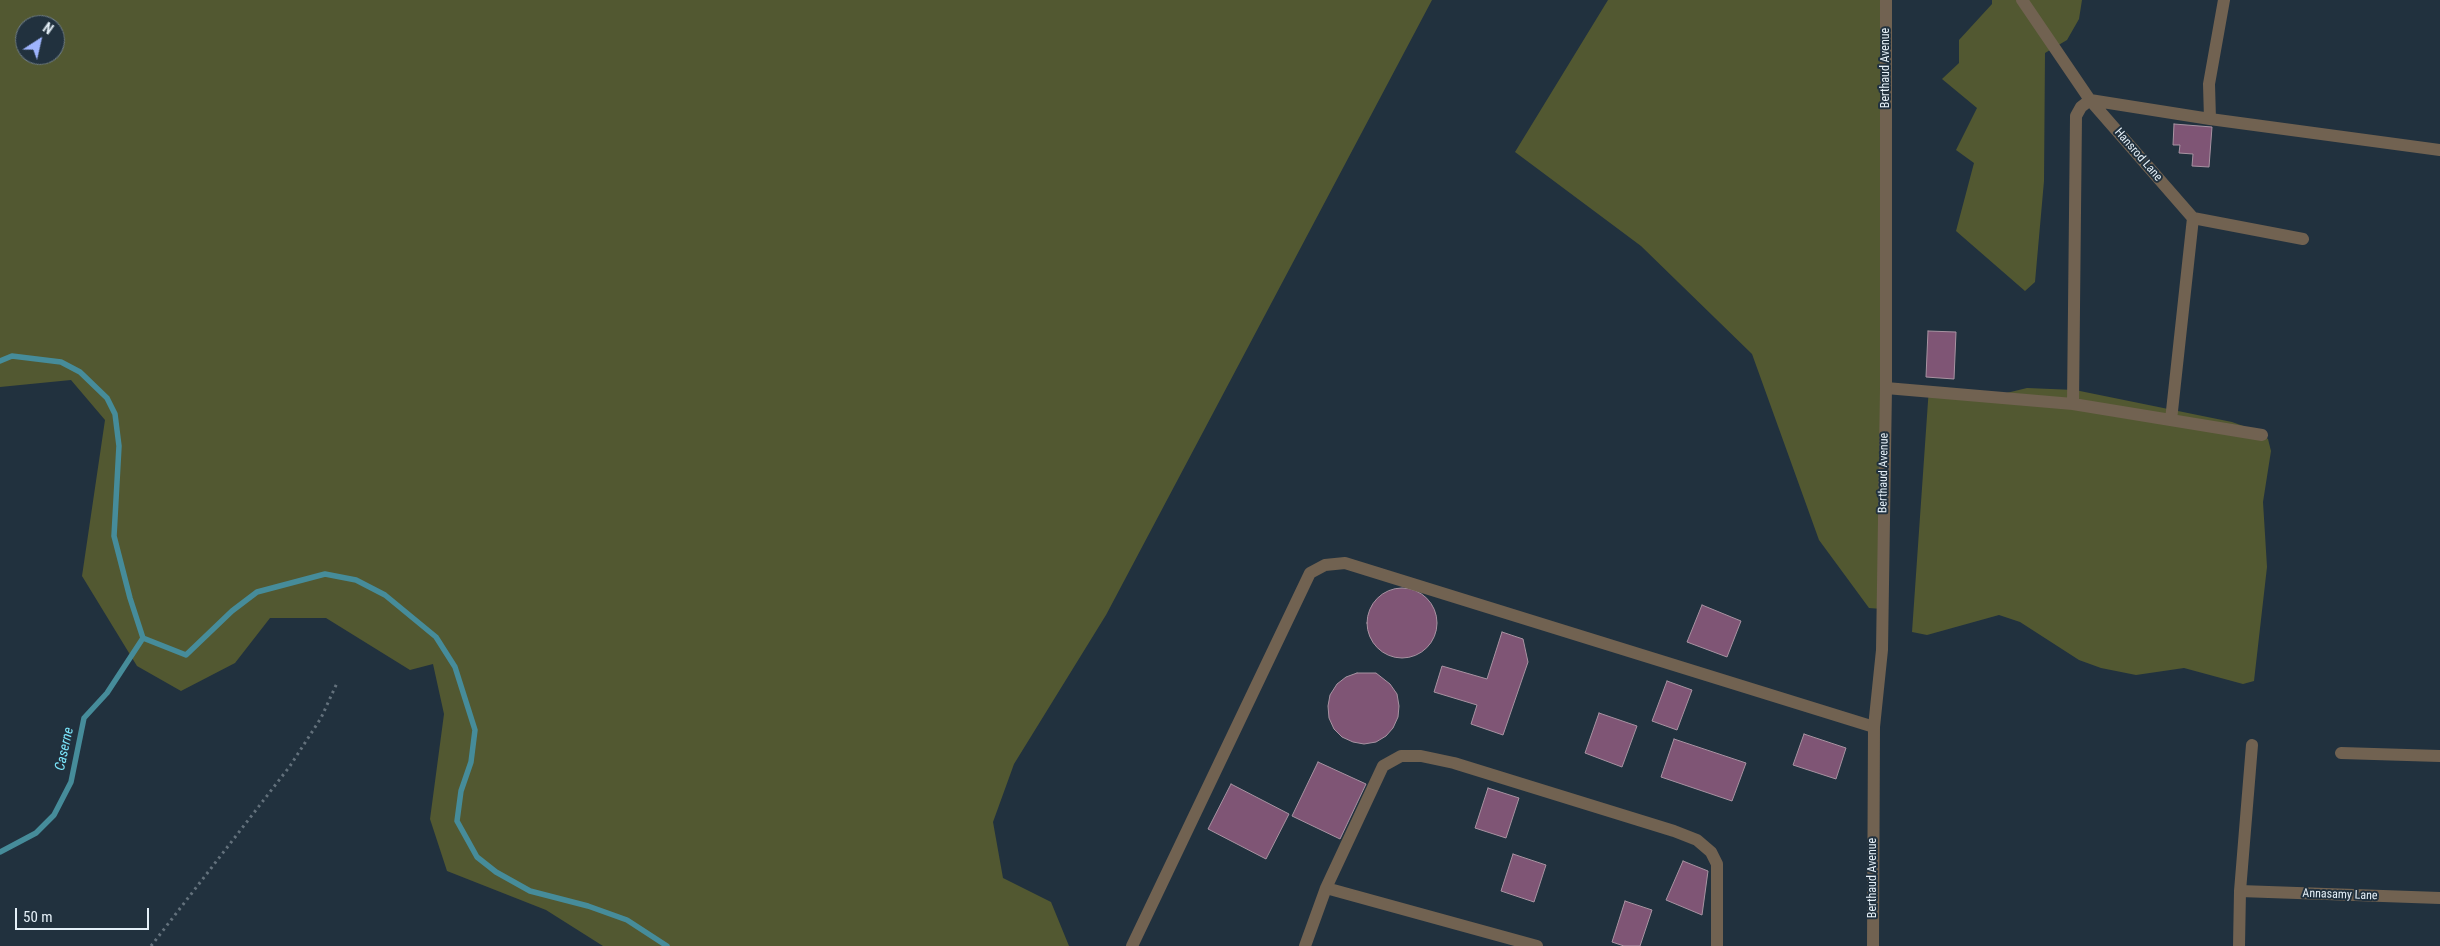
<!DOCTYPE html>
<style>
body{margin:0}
#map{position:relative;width:2440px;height:946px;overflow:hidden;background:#21313e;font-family:"Roboto Condensed",sans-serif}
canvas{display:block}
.north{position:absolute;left:15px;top:15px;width:50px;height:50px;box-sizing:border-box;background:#21313e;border:1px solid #6f7d88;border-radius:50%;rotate:35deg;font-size:14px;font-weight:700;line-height:20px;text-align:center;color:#e5f0f8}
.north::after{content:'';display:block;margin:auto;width:18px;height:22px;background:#9eb4fd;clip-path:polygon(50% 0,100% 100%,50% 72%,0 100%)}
.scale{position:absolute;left:15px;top:908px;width:134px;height:22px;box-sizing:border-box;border:2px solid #e5f0f8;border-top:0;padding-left:6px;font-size:15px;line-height:18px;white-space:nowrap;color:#e5f0f8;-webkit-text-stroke:4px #21313e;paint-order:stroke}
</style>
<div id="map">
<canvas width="2440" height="946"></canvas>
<div class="north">N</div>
<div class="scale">50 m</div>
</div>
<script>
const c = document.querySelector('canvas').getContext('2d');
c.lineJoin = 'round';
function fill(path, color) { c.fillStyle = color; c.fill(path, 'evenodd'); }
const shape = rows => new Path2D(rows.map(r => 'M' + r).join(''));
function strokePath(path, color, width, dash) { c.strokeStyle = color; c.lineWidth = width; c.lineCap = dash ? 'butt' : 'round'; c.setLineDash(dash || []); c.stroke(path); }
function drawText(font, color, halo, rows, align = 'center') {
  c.font = font + ' "Roboto Condensed",sans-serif'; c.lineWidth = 4; c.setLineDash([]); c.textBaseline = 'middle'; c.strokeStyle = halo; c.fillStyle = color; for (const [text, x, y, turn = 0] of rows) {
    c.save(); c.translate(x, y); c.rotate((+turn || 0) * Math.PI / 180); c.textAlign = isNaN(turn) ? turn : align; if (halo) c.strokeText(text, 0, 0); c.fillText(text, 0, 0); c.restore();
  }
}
const green = shape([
 [0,0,1432,0,1106,615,1014,764,993,822,1003,878,1051,902,1069,946,603,946,546,910,447,871,430,819,444,714,433,664,410,670,326,618,270,618,235,663,181,691,137,666,82,576,105,420,71,380,0,387],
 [25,25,55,25,55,55,25,55],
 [1608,0,1885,0,1882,609,1869,608,1819,540,1752,354,1641,246,1515,152],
 [1992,0,2082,0,2079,19,2067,40,2045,53,2044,181,2035,282,2025,291,1956,231,1974,163,1956,150,1977,108,1942,79,1959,63,1959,40,1992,4],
 [1929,387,1990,397,2027,388,2075,390,2232,422,2260,432,2268,439,2271,451,2263,502,2267,567,2254,681,2243,684,2184,668,2136,675,2101,668,2079,660,2020,622,1999,615,1927,635,1912,632]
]);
const stream = shape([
 [0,361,12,356,61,362,80,372,107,398,115,414,119,446,114,536,130,598,143,638,186,655,232,611,257,592,325,574,356,580,385,595,436,637,455,667,475,730,471,762,461,791,457,821,477,857,496,872,530,891,588,906,627,920,667,946],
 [0,852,36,833,54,815,71,782,84,718,107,693,143,638]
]);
const building = shape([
 [2174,124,2212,127,2209,167,2192,166,2193,154,2179,153,2180,145,2173,145,2174,124],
 [1928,331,1956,332,1954,379,1926,377,1928,331],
 '1367 623a35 35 0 1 1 70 0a35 35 0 1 1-70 0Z',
 [1702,605,1741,621,1727,657,1687,642,1702,605],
 [1502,632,1523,639,1528,662,1503,735,1471,724,1477,705,1434,692,1442,666,1487,679,1502,632],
 [1357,673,1376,673,1390,684,1397,694,1399,706,1398,717,1393,728,1386,736,1376,742,1364,744,1353,742,1342,737,1334,729,1329,718,1328,706,1330,695,1337,684,1346,677,1357,673],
 [1667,681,1692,690,1677,730,1652,721,1667,681],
 [1599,713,1637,726,1622,767,1585,753,1599,713],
 [1804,734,1846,748,1836,779,1793,765,1804,734],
 [1674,739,1746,763,1732,801,1661,777,1674,739],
 [1318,762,1366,784,1340,839,1292,816,1318,762],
 [1231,784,1289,814,1266,859,1208,829,1231,784],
 [1488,788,1519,798,1506,838,1475,828,1488,788],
 [1513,854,1546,865,1534,902,1501,891,1513,854],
 [1683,861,1708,871,1702,915,1666,900,1683,861],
 [1625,901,1652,910,1640,946,1624,946,1612,942,1625,901]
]);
const path = shape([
 [151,946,290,766,321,718,337,683]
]);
const minor = shape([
 [2022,0,2090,100,2193,218,2303,239],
 [2224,0,2209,84,2210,119,2440,150],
 [1886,388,2073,404,2262,435],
 [2073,404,2076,116,2081,107,2090,100,2210,119],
 [2171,420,2193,218],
 [2341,753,2440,756],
 [1326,888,1537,946],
 [2240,891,2440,898],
 [1132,946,1310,573,1325,565,1345,563,1874,727],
 [1305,946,1326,888,1383,766,1401,756,1421,756,1454,763,1674,831,1697,840,1711,852,1717,864,1717,946],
 [2239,946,2240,891,2252,745]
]);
const tertiary = shape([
 [1873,946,1874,727,1882,650,1886,388,1886,0]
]);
const streetNames = [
 ["Berthaud Avenue",1886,68,-90],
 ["Hansrod Lane",2138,155,49],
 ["Berthaud Avenue",1884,473,-89],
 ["Berthaud Avenue",1873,878,-90],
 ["Annasamy Lane",2340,895,2]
];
const waterNames = [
 ["Caserne",65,749,-78]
];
fill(green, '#525831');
strokePath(stream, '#468c9a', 5.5);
fill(building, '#7f5575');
strokePath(building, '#a893a2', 1);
strokePath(path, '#63717c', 3, [2.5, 4]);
strokePath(minor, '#716251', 12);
strokePath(tertiary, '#716251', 12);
drawText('12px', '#e5f0f8', '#21313e', streetNames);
drawText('italic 14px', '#7be6fc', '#21313e', waterNames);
</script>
